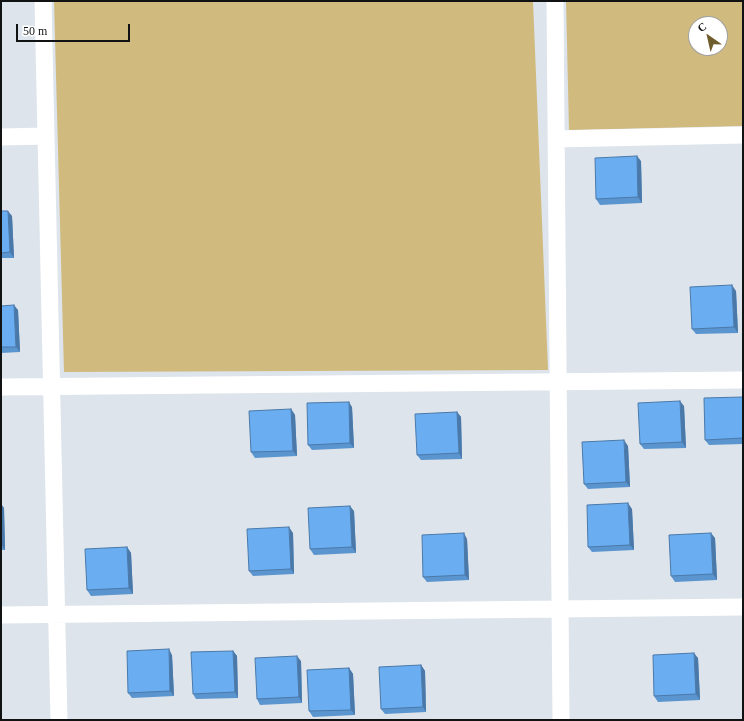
<!DOCTYPE html>
<meta charset="utf-8">
<style>
body{margin:0}
#map{position:relative;width:744px;height:721px;overflow:hidden;background:#dde4eb;font-family:Georgia,serif}
canvas{display:block}
.frame{position:absolute;inset:0;border:2px solid #101214;pointer-events:none}
.north{position:absolute;left:688px;top:16px;width:40px;height:40px;box-sizing:border-box;background:#fff;border:1px solid #9fa0a1;border-radius:50%;rotate:326deg;font-size:11px;font-weight:700;line-height:16px;text-align:center;color:#101214}
.north::after{content:'';display:block;margin:auto;width:14px;height:18px;background:#6f5d2b;clip-path:polygon(50% 0,100% 100%,50% 72%,0 100%)}
.scale{position:absolute;left:16px;top:24px;width:114px;height:18px;box-sizing:border-box;border:2px solid #101214;border-top:0;padding-left:5px;font-size:12px;line-height:14px;white-space:nowrap;color:#101214;-webkit-text-stroke:3px #fff;paint-order:stroke}
</style>
<div id="map">
<canvas width="744" height="721"></canvas>
<div class="frame"></div>
<div class="north">С</div>
<div class="scale">50 m</div>
</div>
<script>
const c = document.querySelector('canvas').getContext('2d');
c.lineJoin = 'round';
function fill(path, color) { c.fillStyle = color; c.fill(path, 'evenodd'); }
const shape = rows => new Path2D(rows.map(r => 'M' + r).join(''));
function strokePath(path, color, width, dash) { c.strokeStyle = color; c.lineWidth = width; c.lineCap = dash ? 'butt' : 'round'; c.setLineDash(dash || []); c.stroke(path); }
const green = shape([
 [54,1,533,1,548,370,64,372],
 [566,1,743,1,743,126,569,130],
 [696,24,720,24,720,48,696,48]
]);
const minor = shape([
 [43,1,59,720],
 [555,1,561,720],
 [1,137,46,136],
 [556,139,743,135],
 [1,387,743,380],
 [1,615,743,607]
]);
const wall = shape([
 [641,161,642,203,600,205,596,199],
 [1,211,12,216,14,258,1,258],
 [736,291,738,333,696,334,692,329],
 [1,306,18,310,20,352,1,353],
 [743,397,743,444,709,445,705,440],
 [684,406,686,448,644,449,640,444],
 [352,407,354,448,312,450,308,445],
 [291,409,295,415,297,456,255,458,251,452],
 [457,412,461,417,462,459,421,460,417,455],
 [628,446,630,487,588,489,584,484],
 [1,504,4,508,5,550,1,550],
 [632,509,634,550,592,552,588,547],
 [354,511,356,553,314,555,310,549],
 [293,533,294,574,253,576,249,571],
 [715,538,717,580,675,582,671,576],
 [467,539,469,580,427,582,423,577],
 [127,547,131,553,133,594,91,596,87,590],
 [233,651,237,656,238,698,196,699,193,694],
 [172,655,174,696,132,698,128,693],
 [698,658,700,700,658,702,654,696],
 [301,661,302,703,260,705,257,699],
 [421,665,425,671,426,712,385,714,381,709],
 [349,668,353,674,355,715,313,717,309,711]
]);
const shadedWall = shape([
 [637,156,641,161,642,203,638,197],
 [8,211,12,216,14,258,10,252],
 [732,285,736,291,738,333,734,327],
 [14,305,18,310,20,352,16,347],
 [680,401,684,406,686,448,682,442],
 [349,402,352,407,354,448,350,443],
 [291,409,295,415,297,456,293,451],
 [457,412,461,417,462,459,459,453],
 [624,440,628,446,630,487,626,482],
 [628,503,632,509,634,550,630,545],
 [1,504,4,508,5,550,1,544],
 [350,506,354,511,356,553,352,547],
 [289,527,293,533,294,574,291,569],
 [464,533,467,539,469,580,465,575],
 [711,533,715,538,717,580,713,574],
 [127,547,131,553,133,594,129,588],
 [169,649,172,655,174,696,170,691],
 [233,651,237,656,238,698,235,692],
 [694,653,698,658,700,700,696,694],
 [297,656,301,661,302,703,299,697],
 [421,665,425,671,426,712,423,707],
 [349,668,353,674,355,715,351,710]
]);
const building = shape([
 [637,156,638,197,596,199,595,158,637,156],
 [1,211,8,211,10,252,1,253,1,211],
 [732,285,734,327,692,329,690,287,732,285],
 [14,305,16,347,1,347,1,306,14,305],
 [743,397,743,438,705,440,704,398,743,397],
 [680,401,682,442,640,444,638,403,680,401],
 [349,402,350,443,308,445,307,403,349,402],
 [291,409,293,451,251,452,249,411,291,409],
 [457,412,459,453,417,455,415,414,457,412],
 [624,440,626,482,584,484,582,442,624,440],
 [628,503,630,545,588,547,587,505,628,503],
 [350,506,352,547,310,549,308,508,350,506],
 [289,527,291,569,249,571,247,529,289,527],
 [464,533,465,575,423,577,422,535,464,533],
 [711,533,713,574,671,576,669,535,711,533],
 [127,547,129,588,87,590,85,549,127,547],
 [169,649,170,691,128,693,127,651,169,649],
 [233,651,235,692,193,694,191,652,233,651],
 [694,653,696,694,654,696,653,655,694,653],
 [297,656,299,697,257,699,255,658,297,656],
 [421,665,423,707,381,709,379,667,421,665],
 [349,668,351,710,309,711,307,670,349,668]
]);
fill(green, '#d0ba7e');
strokePath(minor, '#fff', 17);
fill(wall, '#5b95cf');
fill(shadedWall, '#4a79a9');
fill(building, '#6aadf1');
strokePath(building, '#4a79a9', 1);
</script>
